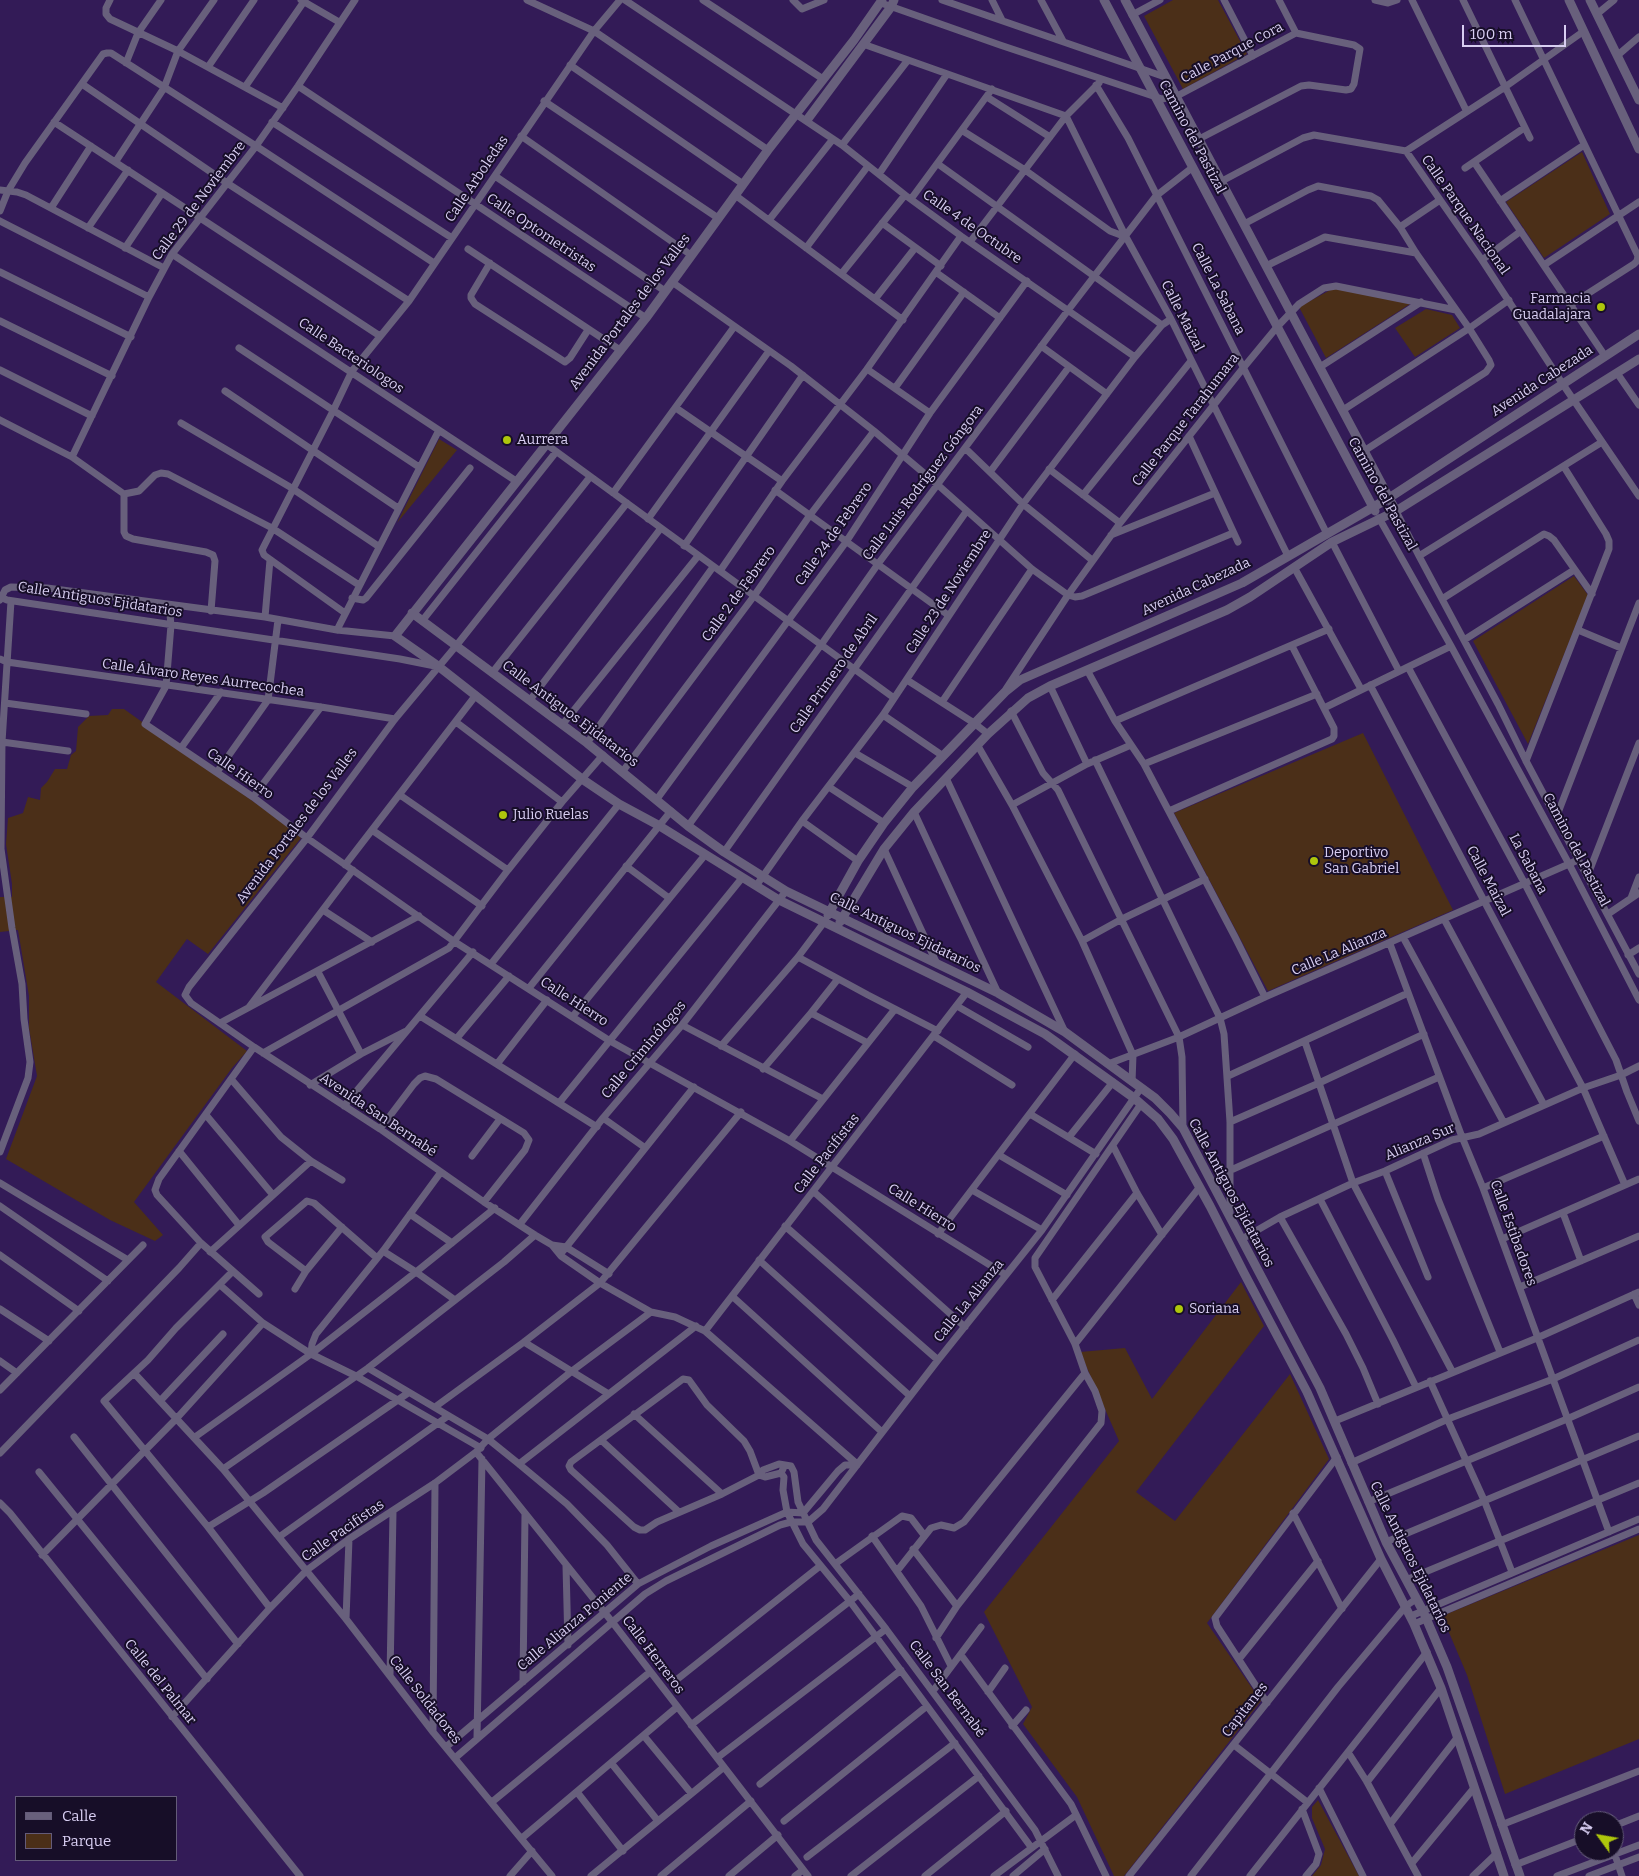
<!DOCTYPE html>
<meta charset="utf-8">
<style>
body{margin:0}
#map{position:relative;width:1639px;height:1876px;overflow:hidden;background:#331b57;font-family:Bitter,serif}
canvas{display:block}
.legend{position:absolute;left:15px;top:1796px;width:162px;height:65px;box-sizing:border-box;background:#170e28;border:1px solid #645b79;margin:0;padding:6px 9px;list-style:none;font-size:15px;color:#d8cef2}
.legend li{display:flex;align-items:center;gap:10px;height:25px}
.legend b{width:25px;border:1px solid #645b79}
.north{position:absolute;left:1574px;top:1811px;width:50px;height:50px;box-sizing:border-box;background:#170e28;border:1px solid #645b79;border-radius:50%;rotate:302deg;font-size:14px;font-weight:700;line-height:20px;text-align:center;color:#d8cef2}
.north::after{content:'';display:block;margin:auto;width:18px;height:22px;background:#aec60c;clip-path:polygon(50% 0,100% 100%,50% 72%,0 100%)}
.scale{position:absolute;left:1462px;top:25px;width:104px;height:22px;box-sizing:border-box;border:2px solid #d8cef2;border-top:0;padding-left:6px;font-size:15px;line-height:18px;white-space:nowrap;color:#d8cef2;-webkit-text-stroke:4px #170e28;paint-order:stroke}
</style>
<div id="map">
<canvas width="1639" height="1876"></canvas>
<ul class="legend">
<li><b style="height:6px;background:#68607c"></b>Calle</li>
<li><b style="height:14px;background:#4b2f18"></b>Parque</li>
</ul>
<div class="north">N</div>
<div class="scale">100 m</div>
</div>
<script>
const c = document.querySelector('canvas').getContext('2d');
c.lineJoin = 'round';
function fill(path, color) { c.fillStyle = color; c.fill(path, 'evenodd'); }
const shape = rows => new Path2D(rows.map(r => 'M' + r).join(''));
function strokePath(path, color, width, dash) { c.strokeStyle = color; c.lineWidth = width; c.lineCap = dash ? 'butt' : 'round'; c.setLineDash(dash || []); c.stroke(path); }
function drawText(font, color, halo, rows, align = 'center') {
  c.font = font + ' Bitter,serif'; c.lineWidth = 4; c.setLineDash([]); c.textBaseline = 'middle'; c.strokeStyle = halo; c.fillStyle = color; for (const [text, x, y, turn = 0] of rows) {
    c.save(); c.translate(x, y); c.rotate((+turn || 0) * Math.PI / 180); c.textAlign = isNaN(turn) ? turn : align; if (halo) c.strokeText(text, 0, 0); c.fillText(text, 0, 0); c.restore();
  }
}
const green = shape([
 [1173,0,1218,0,1247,54,1183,89,1144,16],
 [1582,152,1610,214,1544,258,1506,202],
 [1334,288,1410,304,1326,358,1299,307],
 [1426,309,1452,315,1460,328,1415,357,1395,328],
 [439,439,457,450,397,523],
 [1574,576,1588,595,1528,744,1473,641],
 [112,709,124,709,282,822,301,838,208,954,187,939,156,982,247,1051,232,1068,134,1202,163,1235,155,1241,110,1220,6,1159,37,1076,29,1028,29,996,18,930,0,932,0,897,12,897,12,884,6,844,8,818,23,813,28,797,40,800,41,788,47,782,55,769,67,769,71,755,76,751,78,727,89,716,108,715],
 [1363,733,1453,910,1268,991,1174,813],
 [1241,1282,1264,1326,1136,1492,1175,1521,1290,1374,1329,1459,1207,1623,1261,1701,1124,1876,1114,1876,1077,1797,1023,1724,1032,1707,984,1612,1119,1441,1080,1352,1125,1348,1152,1399],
 [1639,1535,1639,1739,1505,1794,1467,1675,1442,1616],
 [1318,1800,1359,1876,1312,1876,1321,1865,1325,1849,1312,1818,1312,1807]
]);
const minor = shape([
 [110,0,106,8,106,14,110,19,178,51,283,108],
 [301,0,339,22],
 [527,0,594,31,768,150],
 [625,0,842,145,905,195,961,236,1135,357],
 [703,0,823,79],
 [793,0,802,9,824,0],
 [942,0,1165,77],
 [992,0,1002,20],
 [1041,0,1063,41],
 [1224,0,1253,56],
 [1279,0,1296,33],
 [1375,0,1388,3,1397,0],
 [1412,0,1466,110],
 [1463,0,1530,138],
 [1515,0,1638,256,1637,261,1634,264,1570,305],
 [881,3,1000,45,1162,99,1177,96,1296,33,1354,45,1360,49,1354,84,1351,89,1346,90,1309,85,1301,86,1199,139],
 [1597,14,1614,0],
 [1132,15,1160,0],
 [863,44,1066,116,1126,237,1171,319,1288,556],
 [1618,55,1639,37],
 [126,63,138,33,161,0],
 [570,65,743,184],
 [208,67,254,0],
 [82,84,227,183,409,301],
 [1096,85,1128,138,1327,534],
 [298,86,646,318],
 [245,87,305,0],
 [987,97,1050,137],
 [544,101,718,218],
 [54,122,380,336],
 [272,122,452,238],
 [963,131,1025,170,1110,231,1126,237],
 [521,136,691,255],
 [842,145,908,60],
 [1406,151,1505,87,1584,31],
 [116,161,164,88,178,51,214,0],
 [1474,162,1605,356],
 [938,164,1162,325],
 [1465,168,1524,128],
 [879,174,947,74],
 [495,176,665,291],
 [1222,181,1303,138,1314,135,1406,151,1482,260,1562,383,1639,496],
 [0,190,17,192,26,195,164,268],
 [735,195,903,320],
 [911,199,992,89],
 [1500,201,1584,145],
 [51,208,91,146],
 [0,211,8,191,25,163,103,54,107,53,111,53,256,146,434,263],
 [769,220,833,139],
 [0,221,149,297],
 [882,223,941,266],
 [1244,224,1308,190,1318,186,1371,196,1378,200,1400,227,1416,253,1469,328,1489,360,1491,365,1486,372,1364,451],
 [1400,227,1440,200],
 [88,228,128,170],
 [970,242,1066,116,1099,83],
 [125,248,162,193],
 [806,248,868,166],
 [468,249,620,350],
 [172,254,516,481],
 [1482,260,1521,231],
 [490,263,471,295,471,298,475,304,565,362,570,358,588,330],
 [1544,265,1639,202],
 [1266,266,1325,237,1416,253],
 [0,272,131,337],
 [842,273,905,195],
 [937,273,1000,318],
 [672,282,791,366,874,431,938,485,1032,569,1068,595,1075,597,1082,596,1233,533],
 [875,299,915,248],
 [0,321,112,376],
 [1041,346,1107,394],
 [239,348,419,467],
 [1320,367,1421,302],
 [867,369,930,413],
 [0,370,92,416],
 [1617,373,1639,405],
 [895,388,964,292],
 [225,391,398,508],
 [676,408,782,481],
 [1343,410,1471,327,1509,300],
 [0,420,72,457,124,494,139,491,155,475,161,473,168,474,272,528,359,585],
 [181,423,290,487,378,546],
 [1189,436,1238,542],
 [546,444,894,698],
 [965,448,1023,504,1092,560],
 [72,457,149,297,172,254,256,146,298,86,355,0],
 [1049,469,1120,523],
 [990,472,1069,367],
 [590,477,456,646,395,719,307,838,189,987,185,995,191,1003,254,1047,380,1129,484,1202,535,1235,552,1245,566,1247,609,1274],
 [775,490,948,615],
 [613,493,734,327],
 [124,494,124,532,126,536,133,539,206,552,213,555,215,561,211,611],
 [1083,495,1191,361],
 [1396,511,1419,556,1498,704,1526,761,1639,974],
 [1379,518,1451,646,1569,864,1639,1000],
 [648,519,769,351],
 [1111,535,1215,493],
 [1332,542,1399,671],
 [684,546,803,375],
 [1419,556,1602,442],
 [1294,567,1361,689],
 [720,571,782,481,867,369,961,236],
 [0,597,7,600,400,659,435,666],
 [352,598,363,600,366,598,470,468],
 [1442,599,1544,534,1549,536,1554,540,1592,594],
 [0,600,5,590,11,587,47,588,265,617,337,630,395,636],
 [169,605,171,625,166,686,145,724,253,797,307,838,455,942,610,1041,790,1141,1006,1275],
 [345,613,264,555,262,550,264,546,333,411,352,371,409,301,594,31,620,0],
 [265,617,270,560],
 [422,621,556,452],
 [337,630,439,430],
 [1578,630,1621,648],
 [1464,640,1574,570],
 [0,659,7,662,321,707,395,719],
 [1408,667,1525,884,1616,1060,1627,1092,1639,1121],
 [1087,670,1115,721,1144,764,1235,937,1265,997],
 [492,673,627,503],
 [907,680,974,723,988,734],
 [1370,685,1583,1088,1625,1185],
 [1050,686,1087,764],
 [1006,689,1068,595,1120,523,1244,367,1277,327,1299,304,1324,288,1336,286,1456,310],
 [530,700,661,528],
 [942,702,1032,569],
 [5,703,86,714],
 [1324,708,1451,646],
 [1011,711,1043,773,1058,790,1179,1037,1182,1057,1183,1128],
 [883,715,943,756],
 [1115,721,1329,629],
 [456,722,562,802],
 [562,725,698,556],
 [2,742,68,751],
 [587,743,713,567],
 [978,746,1012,805,1082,941,1133,1055,1132,1082],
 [181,748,221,692],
 [855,753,913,787],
 [1095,760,1220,1018,1224,1034,1230,1122,1230,1215],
 [1526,761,1609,549,1609,541,1606,534,1564,467],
 [1144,764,1317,694],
 [623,771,754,596,810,515,874,431],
 [217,772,268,700,278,620],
 [946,778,1065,1032],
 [829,787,884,823],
 [400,795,508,870],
 [253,797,321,707],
 [657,799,846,542,930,413,1027,281],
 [1012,805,1087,764,1131,745],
 [1169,811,1332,739,1334,736,1334,728,1292,646],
 [914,812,998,993],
 [1556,818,1639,603],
 [802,821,858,861],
 [688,826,821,645,878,564,1069,309,1156,196,1193,167],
 [372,830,482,906],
 [884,849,937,964],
 [724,852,966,512],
 [345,865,476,695],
 [626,866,669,898],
 [1587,877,1639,743],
 [756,886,802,821,883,715,1023,504,1135,357,1162,325,1171,319],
 [1631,898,1639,877],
 [323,910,372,942],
 [1608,914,1639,893],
 [1444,919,1544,1105],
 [1403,937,1504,1123],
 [1082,941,1120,920,1205,879],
 [1390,944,1462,1137,1483,1188,1609,1532],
 [1628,955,1639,948],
 [798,957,868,995,938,1031],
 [491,964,619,804],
 [318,972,361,1054],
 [529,988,671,811],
 [957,1006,1028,1047],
 [249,1007,353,870],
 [811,1013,868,1043],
 [420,1016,597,1127],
 [573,1016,705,855],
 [220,1023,419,916],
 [682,1025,823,1099],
 [934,1036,1012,1085],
 [457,1038,509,976],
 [1305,1042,1353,1183,1452,1371],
 [721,1046,798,957,825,921],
 [254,1047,159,1179,155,1190,157,1195,201,1243,259,1294],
 [263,1053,449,948,508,870,562,802,603,755],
 [497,1064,547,1000],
 [1108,1064,1179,1037,1265,997,1578,860],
 [763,1069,811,1013,838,979],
 [1228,1076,1408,993],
 [231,1079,281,1137,311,1161,342,1180],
 [310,1085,361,1054,404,1032],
 [559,1103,742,878],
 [344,1106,473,952],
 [1030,1114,1096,1154],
 [206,1115,273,1195],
 [603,1118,644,1147],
 [1230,1122,1319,1083,1424,1034],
 [380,1129,414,1084,420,1078,425,1076,436,1079,524,1133,529,1140,525,1150,484,1202],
 [1069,1137,1113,1082],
 [790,1141,895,1009],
 [1113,1146,1137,1193,1162,1235],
 [179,1151,239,1225],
 [0,1152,28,1078,30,1062,24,1019,22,984,12,928,1,849,2,742,11,601],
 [1423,1153,1438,1199,1500,1352],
 [999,1155,1067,1195],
 [472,1156,500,1119],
 [1231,1170,1439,1077],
 [1385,1171,1428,1277],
 [0,1183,128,1260],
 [1483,1188,1604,1136],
 [972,1190,1042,1230],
 [814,1192,965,1327],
 [1320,1199,1393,1340,1416,1387],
 [0,1206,108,1281],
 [1563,1213,1581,1261],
 [410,1214,452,1243],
 [1280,1217,1346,1334,1363,1368,1378,1404],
 [520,1224,603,1118,682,1025,786,891],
 [785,1226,938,1360],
 [938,1234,1075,1054],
 [1242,1239,1280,1217,1353,1183,1385,1171,1452,1140,1479,1134,1583,1088,1621,1075,1639,1066],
 [1502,1239,1639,1179],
 [552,1245,561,1256,600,1283,651,1312,675,1317,705,1331,857,1464],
 [383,1251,416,1272,455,1300],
 [563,1251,694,1087],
 [210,1252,311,1161],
 [0,1255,79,1311],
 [759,1260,910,1396],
 [233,1271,176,1328,148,1360,104,1401,208,1527,270,1608],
 [306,1271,268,1242,265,1237,307,1201,314,1203,377,1258],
 [220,1285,263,1323,311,1354,356,1376,481,1448],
 [1520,1287,1639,1236],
 [295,1289,306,1271,342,1227],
 [1634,1294,1639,1305],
 [732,1296,882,1432],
 [1052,1300,1137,1193],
 [0,1309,49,1341],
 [705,1331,967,992],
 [524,1342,607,1393],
 [1075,1344,1199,1188],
 [311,1354,312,1344,316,1334,383,1251,441,1172],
 [0,1361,17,1373],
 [368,1368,488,1439,519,1464,567,1504,607,1545,638,1584],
 [134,1373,223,1469,346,1619,433,1732,552,1876],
 [1430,1381,1484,1500,1512,1572],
 [0,1390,143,1245],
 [161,1400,223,1334],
 [435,1407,524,1342,600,1283,741,1112],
 [634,1414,722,1494],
 [1335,1421,1537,1338,1639,1292],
 [74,1437,238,1644],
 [195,1437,311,1354,416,1272,495,1208],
 [601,1440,679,1512],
 [476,1452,613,1623,808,1876],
 [0,1453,179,1268,201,1243],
 [1351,1463,1448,1419,1553,1379,1639,1340],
 [519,1464,696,1326],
 [223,1469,368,1368,504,1262,535,1235],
 [39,1472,207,1679],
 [781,1473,784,1477,783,1490,787,1512,803,1544,849,1600,1031,1847],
 [759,1475,750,1451,744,1441,707,1405,689,1380,683,1379,571,1462,569,1466,571,1470,634,1527,640,1530,645,1530,657,1522,722,1494,759,1475,763,1470,779,1464,791,1466,794,1472,798,1502,816,1540,886,1629,1035,1830,1058,1876],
 [759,1475,765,1477,781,1473,783,1469],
 [1368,1502,1567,1419,1639,1387],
 [0,1503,10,1513,300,1876],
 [1293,1513,1342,1609],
 [808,1522,823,1509,938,1360,1042,1230,1141,1088],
 [208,1527,263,1493,408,1393],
 [872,1536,921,1606,951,1666],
 [279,1537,448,1416],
 [1386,1542,1639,1436],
 [913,1549,957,1606],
 [42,1555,177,1418,263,1323],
 [835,1564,902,1516,911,1518,924,1535],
 [566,1566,568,1645],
 [897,1571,931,1528,941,1525,954,1528,964,1522,1085,1373],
 [1406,1580,1639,1483],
 [1411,1616,1639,1519],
 [346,1619,349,1539],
 [1414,1624,1639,1529],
 [936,1638,957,1606,1101,1423,1102,1411,1095,1391,1085,1373,1075,1344,1035,1267,1035,1258,1141,1104],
 [961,1655,1071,1804,1106,1876],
 [1239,1659,1318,1561],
 [390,1676,393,1512],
 [675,1681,820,1566],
 [523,1682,525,1514],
 [933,1691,981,1627],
 [988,1692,1005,1668],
 [1267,1703,1217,1626,1215,1618,1337,1457],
 [172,1717,270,1608,307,1570,349,1539,435,1483,476,1452,488,1439,572,1371,651,1312],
 [691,1725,859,1594],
 [1012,1726,1026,1710],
 [433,1732,435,1483],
 [644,1736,691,1793],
 [477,1738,482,1459],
 [1234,1745,1307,1802],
 [446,1747,638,1584,711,1546,787,1512,803,1513,838,1471,845,1465,857,1465],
 [1348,1752,1367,1782,1418,1876],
 [455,1758,645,1594,666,1581,780,1525,791,1522,808,1522],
 [717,1758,886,1629],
 [612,1764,658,1821],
 [1367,1782,1441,1688],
 [760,1784,901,1670],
 [1319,1788,1363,1876],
 [577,1792,623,1851],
 [492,1802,650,1672],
 [1302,1809,1319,1854,1316,1864,1306,1876],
 [784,1821,927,1706],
 [1390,1824,1457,1738],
 [1501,1825,1639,1771],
 [1614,1826,1639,1816],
 [522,1838,677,1707],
 [1615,1855,1622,1876],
 [807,1857,955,1743],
 [1412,1863,1474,1788],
 [1515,1865,1584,1838],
 [510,1876,532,1851],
 [591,1876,724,1767],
 [661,1876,751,1801],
 [729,1876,778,1835],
 [795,1876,803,1870],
 [851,1876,979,1776],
 [925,1876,1006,1811],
 [994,1876,1076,1815],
 [1013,1876,1045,1849],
 [1129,1876,1381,1559],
 [1191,1876,1338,1687,1406,1606,1416,1599],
 [1250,1876,1427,1652],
 [1473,1876,1497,1853],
 [1557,1876,1639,1845],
 [1589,1876,1639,1857]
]);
const tertiary = shape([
 [882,0,854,40,768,150,646,318,395,636,438,666,582,779,619,804,658,825,779,900,967,992,1045,1034,1134,1098,1158,1119,1173,1139,1210,1206,1244,1273,1307,1392,1381,1559,1414,1624,1441,1688,1504,1876],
 [1104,0,1375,511],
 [1125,0,1396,511],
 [1569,0,1639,149],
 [1590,0,1639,100],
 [807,120,891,7,894,0],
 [412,613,587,743,688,826,724,852,786,891,998,993,1065,1032,1155,1098,1170,1113,1183,1128,1320,1388,1386,1542,1423,1611,1447,1667,1520,1876],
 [828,915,858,861,884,823,913,787,943,756,1005,692,1020,680,1242,583,1389,498,1639,334],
 [840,922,884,849,914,812,988,734,1028,698,1050,686,1227,610,1250,597,1332,542,1396,511,1639,359]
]);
const markers = [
 [1601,307,5,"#aec60c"],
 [507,440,5,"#aec60c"],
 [503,815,5,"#aec60c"],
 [1314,861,5,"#aec60c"],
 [1179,1309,5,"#aec60c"]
];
const streetNames = [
 ["Calle Parque Cora",1232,53,-28],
 ["Camino del Pastizal",1192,137,62],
 ["Calle Arboledas",477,179,-56],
 ["Calle 29 de Noviembre",199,201,-53],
 ["Calle Parque Nacional",1465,215,55],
 ["Calle 4 de Octubre",972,227,35],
 ["Calle Optometristas",541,233,34],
 ["Calle La Sabana",1218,289,63],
 ["Avenida Portales de los Valles",630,312,-53],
 ["Calle Maizal",1182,316,63],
 ["Calle Bacteriologos",351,356,34],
 ["Avenida Cabezada",1542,381,-33],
 ["Calle Parque Tarahumara",1186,420,-52],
 ["Calle Luis Rodríguez Góngora",923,483,-53],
 ["Camino del Pastizal",1382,494,61],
 ["Calle 24 de Febrero",834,534,-55],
 ["Avenida Cabezada",1196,587,-25],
 ["Calle 23 de Noviembre",949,592,-57],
 ["Calle 2 de Febrero",739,594,-54],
 ["Calle Antiguos Ejidatarios",100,600,9],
 ["Calle Primero de Abril",834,674,-55],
 ["Calle Álvaro Reyes Aurrecochea",203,678,8],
 ["Calle Antiguos Ejidatarios",570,714,37],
 ["Calle Hierro",240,774,35],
 ["Avenida Portales de los Valles",297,826,-53],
 ["Camino del Pastizal",1576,850,62],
 ["La Sabana",1528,864,62],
 ["Calle Maizal",1488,881,62],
 ["Calle Antiguos Ejidatarios",905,933,26],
 ["Calle La Alianza",1339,952,-23],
 ["Calle Hierro",574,1002,33],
 ["Calle Criminólogos",644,1050,-50],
 ["Avenida San Bernabé",378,1115,34],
 ["Alianza Sur",1420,1142,-23],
 ["Calle Pacifistas",827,1154,-52],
 ["Calle Antiguos Ejidatarios",1231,1193,62],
 ["Calle Hierro",922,1208,32],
 ["Calle Estibadores",1513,1233,70],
 ["Calle La Alianza",969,1301,-51],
 ["Calle Pacifistas",343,1531,-35],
 ["Calle Antiguos Ejidatarios",1410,1557,64],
 ["Calle Alianza Poniente",575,1622,-40],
 ["Calle Herreros",653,1655,53],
 ["Calle del Palmar",160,1682,51],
 ["Calle San Bernabé",947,1689,53],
 ["Calle Soldadores",425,1700,52],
 ["Capitanes",1245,1710,-52]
];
const poiNames = [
 ["Farmacia",1591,299,"right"],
 ["Guadalajara",1591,315,"right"],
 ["Aurrera",517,440],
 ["Julio Ruelas",513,815],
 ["Deportivo",1324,853],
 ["San Gabriel",1324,869],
 ["Soriana",1189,1309]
];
fill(green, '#4b2f18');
strokePath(minor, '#68607c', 7);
strokePath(tertiary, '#68607c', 9);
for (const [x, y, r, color] of markers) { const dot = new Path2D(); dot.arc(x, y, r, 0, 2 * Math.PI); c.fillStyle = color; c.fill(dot); strokePath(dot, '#170e28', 2); }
drawText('14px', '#d8cef2', '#170e28', streetNames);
drawText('14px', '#d8cef2', '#170e28', poiNames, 'left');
</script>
